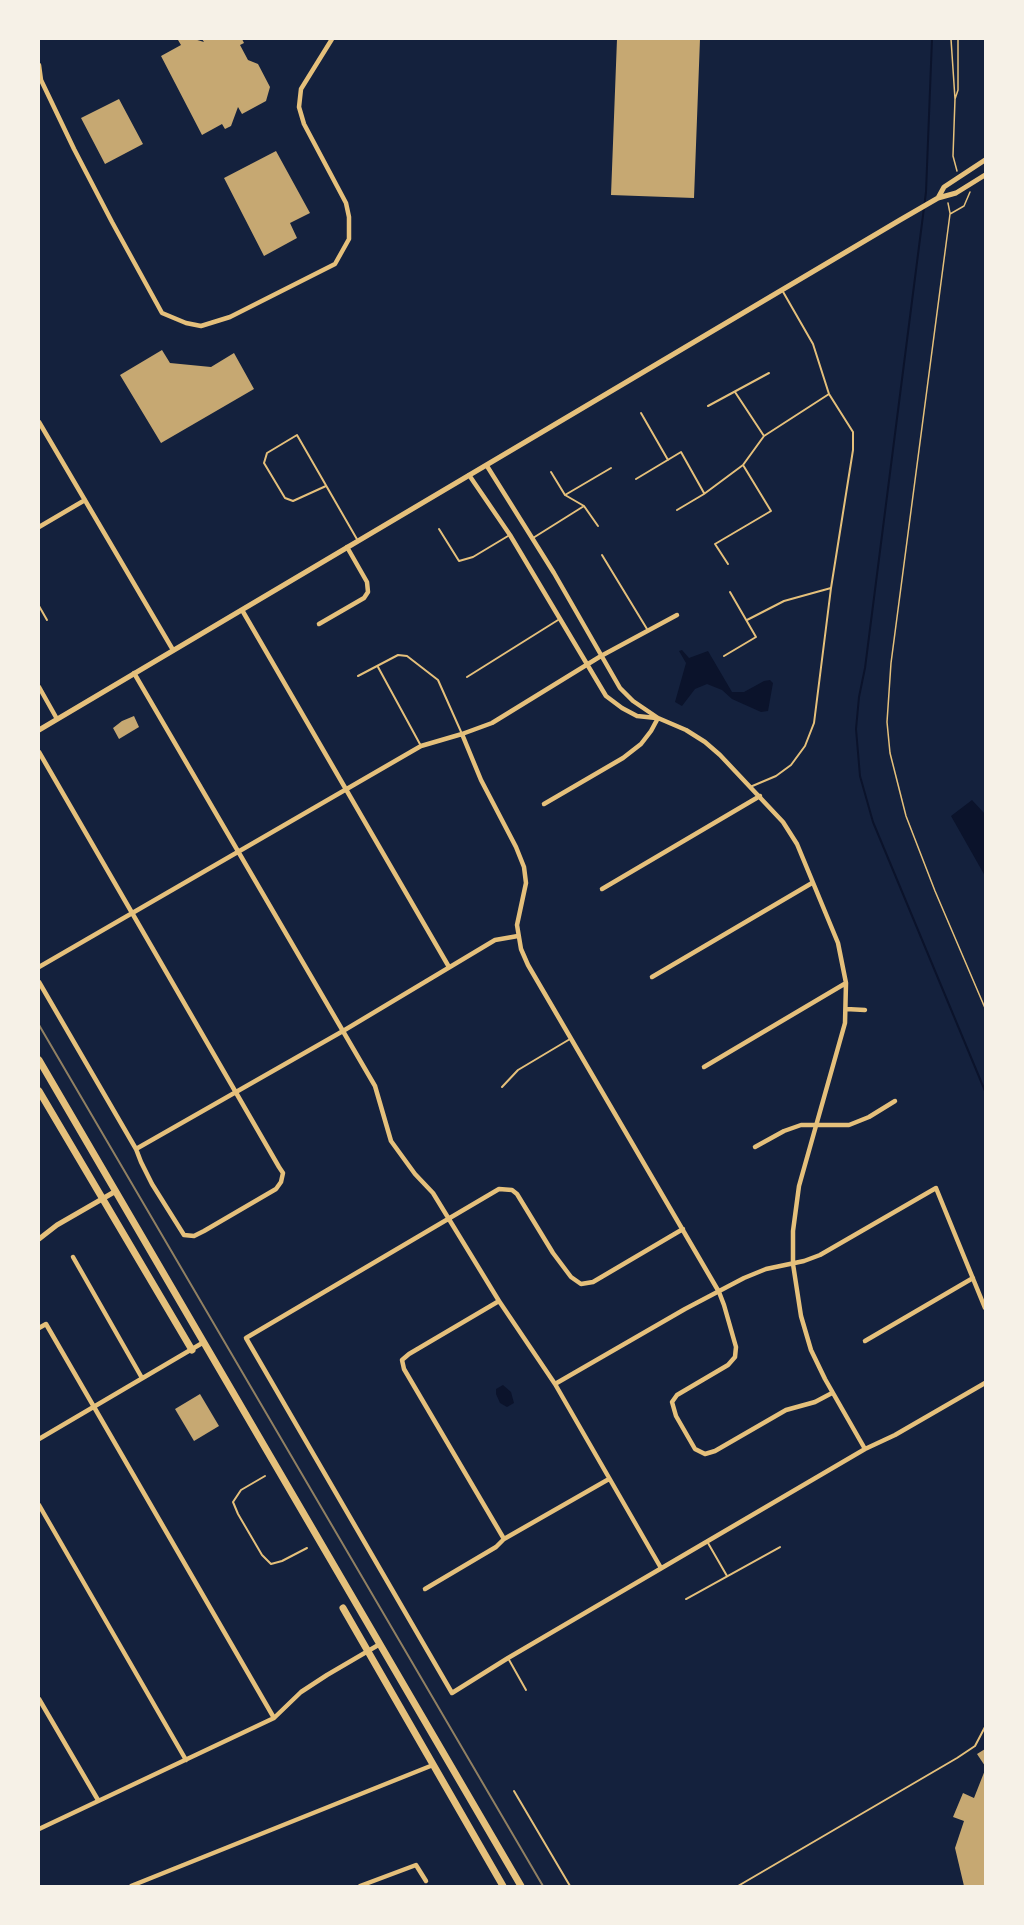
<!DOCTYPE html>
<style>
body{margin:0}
#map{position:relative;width:1024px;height:1925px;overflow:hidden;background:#14213d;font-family:Lato,sans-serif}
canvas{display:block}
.frame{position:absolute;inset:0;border:40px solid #f6f1e7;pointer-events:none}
</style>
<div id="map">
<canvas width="1024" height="1925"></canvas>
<div class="frame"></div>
</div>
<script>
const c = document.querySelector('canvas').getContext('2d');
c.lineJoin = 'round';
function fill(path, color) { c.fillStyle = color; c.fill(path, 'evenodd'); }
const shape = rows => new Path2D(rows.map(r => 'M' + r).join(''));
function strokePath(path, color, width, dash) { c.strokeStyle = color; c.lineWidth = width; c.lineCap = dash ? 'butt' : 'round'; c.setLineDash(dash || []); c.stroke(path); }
const water = shape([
 [682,650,689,658,708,651,732,692,744,692,764,681,770,680,773,683,768,711,761,712,732,699,722,690,707,684,695,689,682,706,675,702,686,663,679,651],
 [972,800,985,814,985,876,951,816],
 [503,1385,511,1392,514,1403,507,1407,500,1403,496,1394,496,1389]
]);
const stream = shape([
 [932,39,926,192,865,668,859,697,856,729,860,776,873,822,985,1091]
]);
const building = shape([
 [179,39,194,39,204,42,202,39,242,39,244,43,240,45,248,60,258,64,270,87,266,101,242,114,238,107,231,126,225,129,222,124,202,135,161,56,181,45,178,40],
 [617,39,700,39,694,198,611,195],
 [119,99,143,144,105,164,81,118],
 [276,151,310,213,290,223,297,238,264,256,224,178],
 [162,350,170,363,211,367,234,353,254,389,161,443,120,375],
 [134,716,139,727,119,739,113,728,122,721],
 [200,1394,219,1426,194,1441,175,1409],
 [985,1749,985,1766,977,1754],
 [985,1770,985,1886,964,1886,955,1848,964,1821,953,1817,963,1793,974,1798]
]);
const path = shape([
 [951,39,955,99,953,156,957,171],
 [955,99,958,90,958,39],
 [970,192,964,206,950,214,891,663,887,722,890,753,906,816,935,891,985,1008],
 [948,203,950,213]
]);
const service = shape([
 [735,392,764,436],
 [708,406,769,373],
 [641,413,668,460],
 [551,472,565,495,584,506,598,526],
 [636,479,681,452,704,493],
 [326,486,293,501,285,498,264,463,267,453,297,435,358,541],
 [565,495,611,468],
 [677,510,704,494,743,465,764,436,829,394],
 [439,529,459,561,473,557,508,536],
 [533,538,584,506],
 [602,555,647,629],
 [728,564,715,544,771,511,743,465],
 [39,606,47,620],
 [747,620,784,601,831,588],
 [724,656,756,637,730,592],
 [378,667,421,746],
 [358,676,398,655,407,656,438,680,462,734],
 [467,677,558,620],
 [750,787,776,776,791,765,805,746,814,723,831,588,853,450,853,432,829,394,813,344,782,290],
 [502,1087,518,1070,570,1039],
 [265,1476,241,1490,233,1502,238,1514,262,1555,271,1564,282,1561,307,1548],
 [708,1543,727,1576],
 [686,1599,780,1547],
 [508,1658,526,1690],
 [514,1791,570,1886],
 [738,1886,957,1758,975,1746,985,1727]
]);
const minor = shape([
 [39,65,41,80,74,149,112,222,162,313,186,323,201,326,230,317,335,264,349,239,349,217,346,203,304,124,299,107,301,89,332,39],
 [39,422,173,650],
 [487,466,554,573,620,688,633,701,658,718,686,730,705,742,720,755,783,822,797,844,838,943,846,983,845,1023,799,1186,793,1231,793,1264,801,1316,811,1350,825,1379,865,1449],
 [469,475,510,535,606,696,622,708,637,716,656,718],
 [39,527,85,500],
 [242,610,449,967],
 [319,624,364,598,368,592,367,582,347,547],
 [134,673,375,1086,391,1141,415,1174,433,1193,499,1301,555,1384,661,1568],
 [39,687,57,719],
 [462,734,481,780,516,847,524,867,526,883,517,925,521,949,528,965,719,1292,724,1305,736,1347,735,1357,728,1365,677,1395,672,1402,676,1416,695,1449,705,1454,715,1451,786,1410,815,1402,832,1393],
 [39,752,279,1167,283,1173,281,1182,276,1189,204,1231,194,1236,184,1235,152,1184,141,1162,136,1149,39,982],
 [544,804,623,758,641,744,651,731,658,718],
 [602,889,760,796],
 [39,967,421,746,462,734,492,723,601,656,677,615],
 [652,977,812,883],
 [846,1009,865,1010],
 [704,1067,846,983],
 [755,1147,784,1131,801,1125,849,1125,869,1117,895,1101],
 [136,1149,343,1031,495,940,518,936],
 [683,1229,593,1282,581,1284,571,1277,553,1253,517,1194,512,1190,499,1189,246,1338,452,1693,508,1658,865,1449,895,1435,985,1383],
 [73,1257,142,1378],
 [499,1301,409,1354,402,1360,404,1369,504,1539,609,1479],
 [39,1328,46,1324,274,1718],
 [865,1341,973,1278],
 [555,1384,685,1309,744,1278,766,1269,804,1261,820,1255,936,1188,985,1308],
 [39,1439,204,1342],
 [39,1505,186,1760],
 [425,1589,496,1547,504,1539],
 [39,1699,98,1800],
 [39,1829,274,1718,301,1692,327,1675,380,1644],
 [131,1886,433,1765],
 [360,1886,416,1865,426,1881]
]);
const tertiary = shape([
 [938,198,944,187,985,160],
 [39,730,900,220,938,198,956,193,985,175],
 [39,1239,57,1225,116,1191]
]);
const primary = shape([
 [39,1060,521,1886],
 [39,1091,192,1350],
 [343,1608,503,1886]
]);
const rail = shape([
 [39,1025,543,1886]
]);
fill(water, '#0b132b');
strokePath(stream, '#0b132b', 2);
fill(building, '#c6a872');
strokePath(path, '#e5c07b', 1.5);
strokePath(service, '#e5c07b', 2);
strokePath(minor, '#e5c07b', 4.5);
strokePath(tertiary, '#e5c07b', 5);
strokePath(primary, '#e5c07b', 7);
strokePath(rail, '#918062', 2);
</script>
